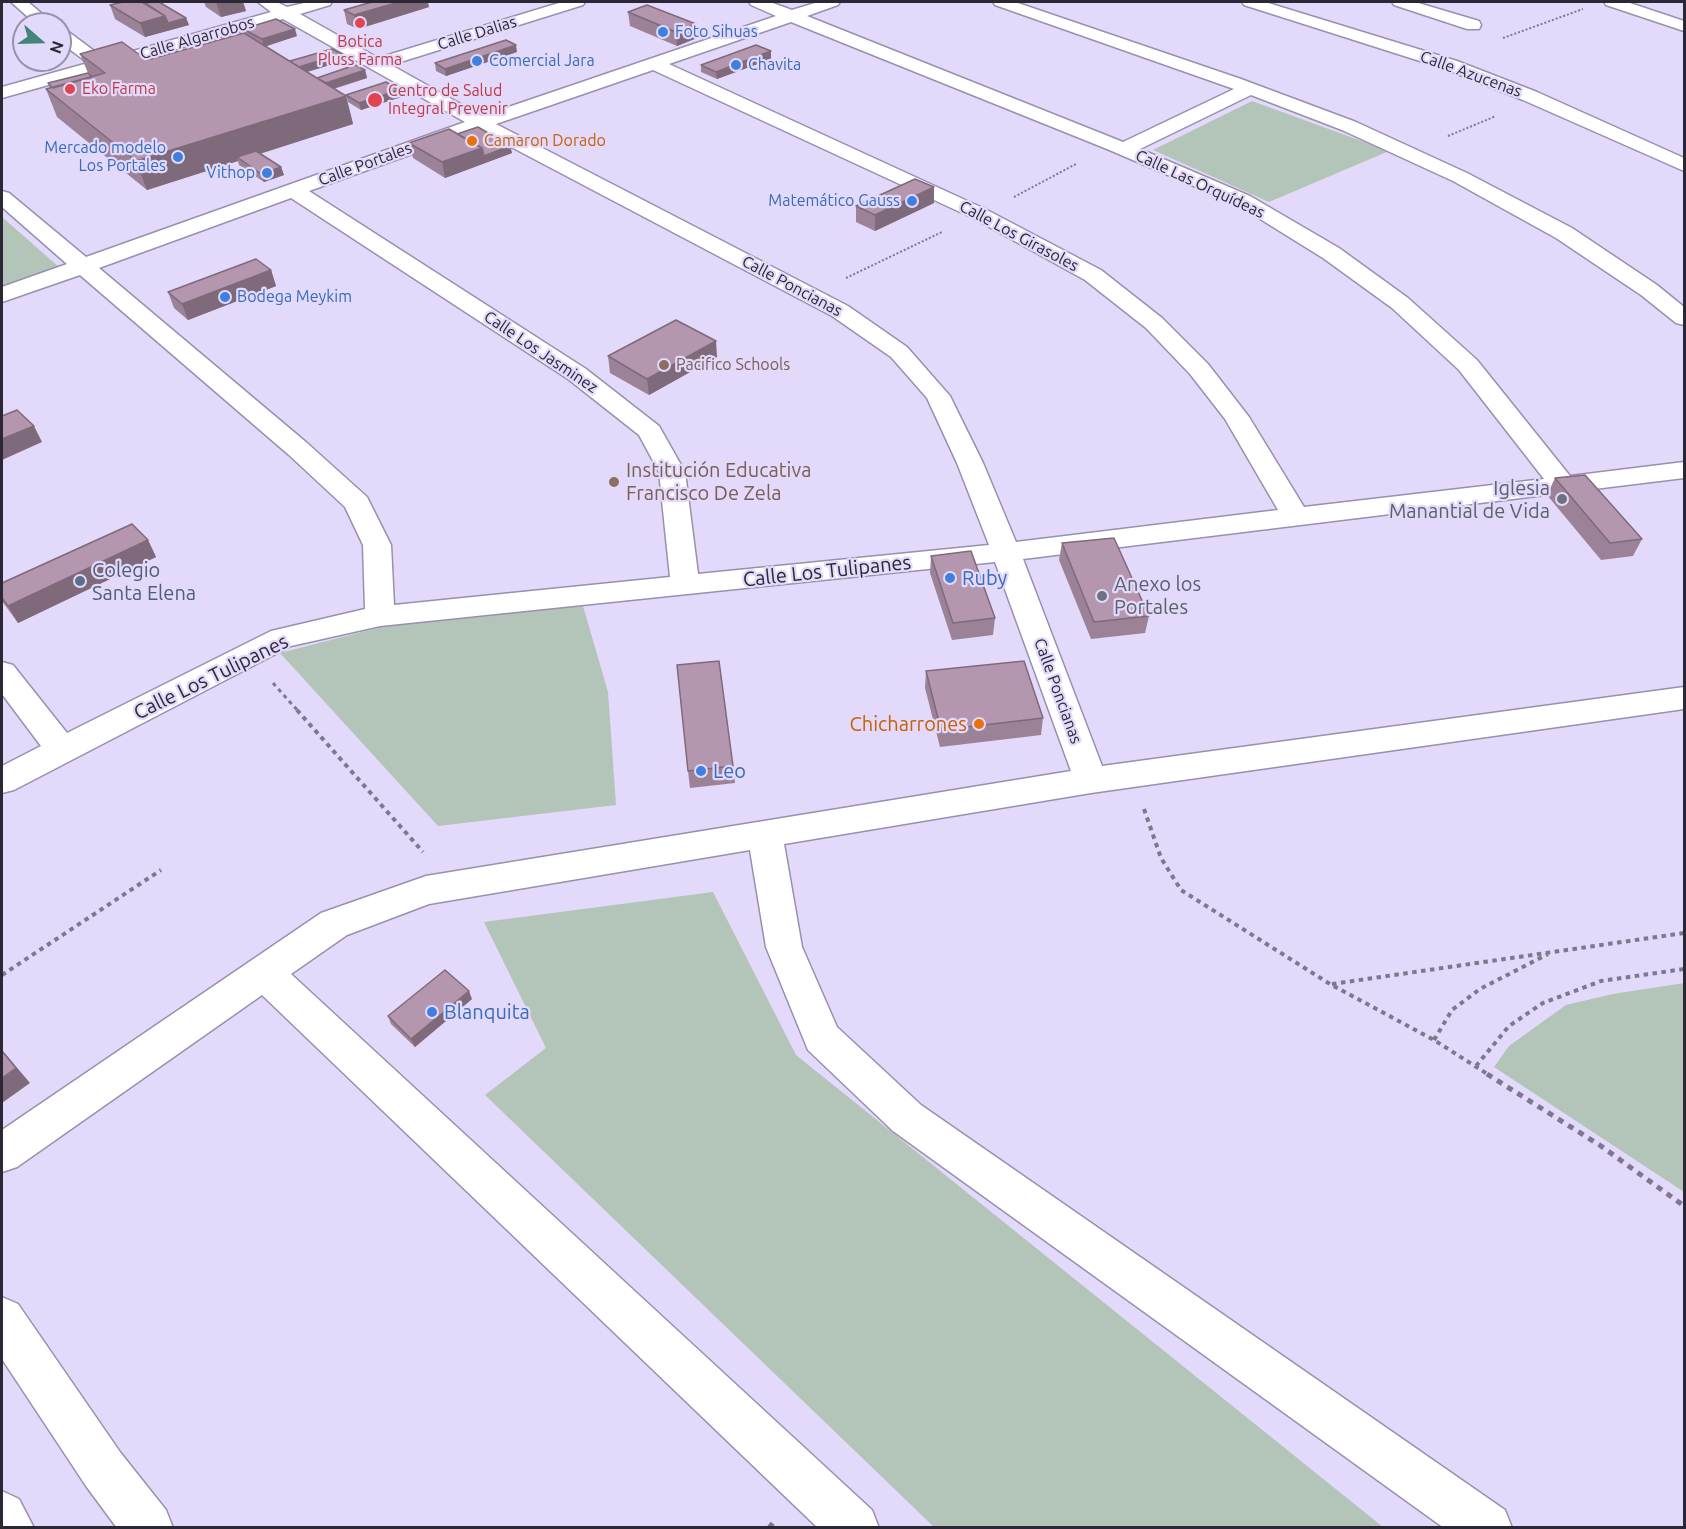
<!DOCTYPE html>
<meta charset="utf-8">
<style>
body{margin:0}
#map{position:relative;width:1686px;height:1529px;overflow:hidden;background:#e3d9fa;font-family:Ubuntu,sans-serif}
canvas{display:block}
.frame{position:absolute;inset:0;border:3px solid #2b2734;pointer-events:none}
.north{position:absolute;left:12px;top:12px;width:60px;height:60px;box-sizing:border-box;background:#e3d9fa;border:2px solid #9992ab;border-radius:50%;rotate:110deg;font-size:16px;font-weight:700;line-height:24px;text-align:center;color:#2b2734}
.north::after{content:'';display:block;margin:auto;width:21px;height:27px;background:#438679;clip-path:polygon(50% 0,100% 100%,50% 72%,0 100%)}
</style>
<div id="map">
<canvas width="1686" height="1529"></canvas>
<div class="frame"></div>
<div class="north">N</div>
</div>
<script>
const c = document.querySelector('canvas').getContext('2d');
c.lineJoin = 'round';
function fill(path, color) { c.fillStyle = color; c.fill(path, 'evenodd'); }
const shape = rows => new Path2D(rows.map(r => 'M' + r).join(''));
function strokePath(path, color, width, dash) { c.strokeStyle = color; c.lineWidth = width; c.lineCap = dash ? 'butt' : 'round'; c.setLineDash(dash || []); c.stroke(path); }
function drawText(font, color, halo, rows, align = 'center') {
  c.font = font + ' Ubuntu,sans-serif'; c.lineWidth = 4.5; c.setLineDash([]); c.textBaseline = 'middle'; c.strokeStyle = halo; c.fillStyle = color; for (const [text, x, y, turn = 0] of rows) {
    c.save(); c.translate(x, y); c.rotate((+turn || 0) * Math.PI / 180); c.textAlign = isNaN(turn) ? turn : align; if (halo) c.strokeText(text, 0, 0); c.fillText(text, 0, 0); c.restore();
  }
}
const green = shape([
 [1252,101,1389,151,1269,202,1153,150],
 [2,217,60,268,2,289],
 [583,606,608,692,616,805,438,826,280,653,393,624],
 [713,892,796,1055,1383,1527,934,1527,485,1095,546,1048,484,922],
 [1684,983,1684,1192,1494,1067,1509,1046,1566,1005,1613,994]
]);
const pathFar3 = shape([
 [1503,38,1583,9],
 [1448,136,1496,116],
 [1014,197,1076,164],
 [846,278,942,232]
]);
const pathFar2 = shape([
 [273,683,298,711]
]);
const pathFar1 = shape([
 [297,710,423,852],
 [1144,809,1161,858,1181,890,1330,984,1434,1040,1489,1075],
 [2,975,161,870],
 [1332,984,1684,933],
 [1434,1040,1452,1010,1480,989,1548,954],
 [1476,1066,1509,1026,1543,1003,1601,981,1684,969]
]);
const path = shape([
 [1487,1074,1601,1146,1684,1206],
 [769,1528,775,1520]
]);
const minor = shape([
 [11,2,28,2,54,24,36,24,11,2],
 [258,2,277,2,287,7,308,2,332,2,330,5,300,14,378,58,562,2,585,2,583,5,391,65,482,116,776,16,751,5,749,2,770,2,792,10,818,2,840,2,838,5,807,16,1123,142,1234,89,995,5,993,2,1015,2,1241,79,1356,122,1467,173,1572,228,1657,285,1684,307,1684,325,1676,323,1641,295,1556,238,1453,181,1342,130,1251,95,1140,149,1250,196,1339,248,1408,298,1477,360,1570,476,1684,462,1684,478,1023,559,1102,766,1684,687,1684,709,1091,793,784,844,802,947,837,1027,921,1105,1505,1510,1512,1528,1444,1528,893,1131,808,1050,766,947,750,850,429,904,347,935,291,974,872,1510,879,1528,818,1528,262,995,17,1167,2,1172,2,1130,321,913,426,876,1071,771,995,562,380,626,291,646,14,790,2,793,2,766,41,746,2,694,2,662,13,665,67,733,271,631,365,609,363,545,345,507,289,455,80,275,2,302,2,287,67,264,2,207,2,191,9,193,86,257,465,122,283,19,2,98,2,87,88,63,60,42,60,29,66,30,105,59,271,12,258,2],
 [791,22,1107,149,1236,204,1323,258,1392,308,1459,370,1544,479,1304,507,1249,417,1208,364,1162,318,1101,270,987,210,669,64,791,22],
 [653,70,973,218,1085,280,1146,328,1190,374,1225,419,1278,510,1016,542,983,463,950,396,907,347,848,306,496,124,653,70],
 [479,130,832,316,891,357,927,398,957,463,989,545,698,574,685,472,659,426,586,369,309,191,479,130],
 [291,198,568,379,639,435,659,472,670,577,394,605,391,545,367,497,307,443,99,268,291,198],
 [1242,2,1265,2,1457,61,1537,92,1684,158,1684,171,1523,100,1445,69,1244,5,1242,2],
 [1392,2,1415,2,1479,21,1481,25,1479,29,1467,29,1394,5,1392,2],
 [1604,2,1627,2,1684,21,1684,31,1606,5,1604,2]
]);
const secondary = shape([
 [2,1297,18,1304,120,1452,166,1510,173,1528,117,1528,86,1486,2,1359,2,1297],
 [2,1491,19,1499,34,1528,2,1528,2,1491]
]);
const wall = shape([
 [204,2,243,2,246,11,221,17,206,7],
 [145,3,186,18,189,25,145,37,115,19,110,5],
 [429,7,358,29,347,24,344,10],
 [628,12,696,24,697,38,677,46,630,26],
 [243,29,297,36,265,46,290,61,341,54,343,61,307,72,317,78,365,70,367,78,334,89,346,96,353,124,260,153,281,167,284,175,264,182,239,165,238,161,147,190,57,117,46,89,50,88,48,83,88,73,80,54,147,60,244,33],
 [517,52,446,76,436,71,435,63],
 [771,59,717,79,701,72,701,65],
 [399,90,401,97,361,110,348,102,346,95],
 [457,134,510,146,512,153,445,178,413,158,409,143],
 [934,203,875,231,856,222,856,206],
 [271,270,276,286,188,320,174,308,168,292],
 [608,356,717,357,649,395,610,373],
 [1555,478,1642,539,1633,556,1601,560,1547,495],
 [148,540,156,557,18,623,2,601,2,583],
 [1062,543,1149,616,1145,633,1091,639,1059,560],
 [931,556,995,618,993,635,952,640,930,573],
 [926,671,1043,718,1041,735,940,747,925,688],
 [733,766,735,783,690,788,688,771],
 [472,999,415,1047,391,1024,388,1016]
]);
const shadedWall = shape([
 [216,2,243,2,246,11,221,17],
 [399,2,428,2,429,7,358,29,354,15],
 [165,16,186,18,189,25,145,37,140,23],
 [696,24,697,38,677,46,676,32],
 [295,29,297,36,264,47,262,39],
 [516,45,517,52,446,76,445,69],
 [771,51,771,59,717,79,716,72],
 [341,54,343,61,300,74,298,67],
 [365,70,367,78,328,90,326,83],
 [399,90,401,97,361,110,359,103],
 [346,96,353,124,241,160,237,157,238,161,147,190,136,161],
 [510,146,512,153,445,178,442,162,482,148],
 [281,167,284,175,264,182,261,174],
 [934,187,934,203,875,231,875,215],
 [271,270,276,286,188,320,182,304],
 [716,341,717,357,649,395,647,379],
 [34,426,42,442,2,460,2,439],
 [148,540,156,557,18,623,8,606],
 [469,991,472,999,415,1047,411,1039],
 [2,1050,30,1083,2,1103]
]);
const building = shape([
 [123,2,142,2,165,16,140,23,110,5,123,2],
 [152,2,159,2,186,18,168,23,165,16,145,3,152,2],
 [372,2,399,2,354,15,344,10,372,2],
 [647,5,696,24,676,32,628,12,647,5],
 [276,19,295,29,262,39,243,29,276,19],
 [244,33,346,96,136,161,46,89,105,73,80,54,122,42,147,60,244,33],
 [506,40,516,45,445,69,435,63,506,40],
 [756,45,771,51,716,72,701,65,756,45],
 [332,49,341,54,299,67,290,61,332,49],
 [355,65,365,70,326,83,317,78,355,65],
 [88,73,92,77,53,88,48,83,88,73],
 [386,82,399,90,359,103,346,95,386,82],
 [478,127,510,146,484,156,482,148,457,134,478,127],
 [449,129,482,148,442,162,409,143,449,129],
 [256,151,281,167,261,174,237,157,256,151],
 [915,179,934,187,875,215,856,206,915,179],
 [256,259,271,270,182,304,168,292,256,259],
 [676,320,716,341,647,379,608,356,676,320],
 [17,410,34,426,2,439,2,416,17,410],
 [1585,475,1642,539,1610,543,1555,478,1585,475],
 [132,524,148,540,8,606,2,598,2,583,132,524],
 [1114,538,1149,616,1094,622,1062,543,1114,538],
 [971,551,995,618,953,623,931,556,971,551],
 [719,661,733,766,688,771,677,665,719,661],
 [1024,661,1043,718,941,730,926,671,1024,661],
 [445,970,469,991,411,1039,388,1016,445,970],
 [2,1051,16,1068,2,1078,2,1051]
]);
const markers = [
 [360,23,6,"#e0444e"],
 [663,32,6,"#3f7fe0"],
 [477,61,6,"#3f7fe0"],
 [736,65,6,"#3f7fe0"],
 [70,89,6,"#e0444e"],
 [375,100,8,"#e0444e"],
 [472,141,6,"#e8710a"],
 [178,157,6,"#3f7fe0"],
 [267,173,6,"#3f7fe0"],
 [912,201,6,"#3f7fe0"],
 [225,297,6,"#3f7fe0"],
 [664,365,6,"#8d6e63"],
 [614,482,6,"#8d6e63"],
 [1562,499,6,"#6b7280"],
 [950,578,6,"#3f7fe0"],
 [80,581,6,"#5c6f8a"],
 [1102,596,6,"#6b7280"],
 [979,724,6,"#e8710a"],
 [701,771,6,"#3f7fe0"],
 [432,1012,6,"#3f7fe0"]
];
const farShopnames = [
 ["Foto Sihuas",675,32],
 ["Comercial Jara",489,61],
 ["Chavita",748,65],
 ["Mercado modelo",166,148,"right"],
 ["Los Portales",166,166,"right"],
 ["Vithop",255,173,"right"],
 ["Matemático Gauss",900,201,"right"],
 ["Bodega Meykim",237,297]
];
const farStreetnames = [
 ["Calle Dalias",477,33,-17],
 ["Calle Algarrobos",197,38,-16],
 ["Calle Azucenas",1471,74,20],
 ["Calle Portales",365,164,-20],
 ["Calle Las Orquídeas",1200,184,25],
 ["Calle Los Girasoles",1019,236,28],
 ["Calle Poncianas",792,286,28],
 ["Calle Los Jasminez",541,352,34],
 ["Calle Poncianas",1058,691,70]
];
const farHealthnames = [
 ["Botica",360,42,"center"],
 ["Pluss Farma",360,60,"center"],
 ["Eko Farma",82,89],
 ["Centro de Salud",388,91],
 ["Integral Prevenir",388,109]
];
const farFoodnames = [
 ["Camaron Dorado",484,141]
];
const farEducationnames = [
 ["Pacifico Schools",676,365]
];
const educationNames = [
 ["Institución Educativa",626,470],
 ["Francisco De Zela",626,493]
];
const worshipNames = [
 ["Iglesia",1550,488],
 ["Manantial de Vida",1550,511],
 ["Anexo los",1114,584,"left"],
 ["Portales",1114,607,"left"]
];
const serviceNames = [
 ["Colegio",92,570],
 ["Santa Elena",92,593]
];
const streetNames = [
 ["Calle Los Tulipanes",827,571,-6],
 ["Calle Los Tulipanes",211,677,-26]
];
const shopNames = [
 ["Ruby",962,578],
 ["Leo",713,771],
 ["Blanquita",444,1012]
];
const foodNames = [
 ["Chicharrones",967,724]
];
fill(green, '#b3c4b9');
strokePath(minor, '#998fae', 3);
strokePath(secondary, '#998fae', 3);
strokePath(pathFar3, '#7e788e', 2, [2, 2]);
strokePath(pathFar2, '#7e788e', 3, [4, 4]);
strokePath(pathFar1, '#7e788e', 4, [4.5, 4.5]);
strokePath(path, '#7e788e', 5, [6, 6]);
fill(minor, '#fff');
fill(secondary, '#fff');
fill(wall, '#9b8296');
fill(shadedWall, '#7e6a7a');
fill(building, '#b497af');
strokePath(building, '#7e6a7a', 1.5);
for (const [x, y, r, color] of markers) { const dot = new Path2D(); dot.arc(x, y, r, 0, 2 * Math.PI); c.fillStyle = color; c.fill(dot); strokePath(dot, '#e3d9fa', 2); }
drawText('16px', '#366cbe', '#e3d9fa', farShopnames, 'left');
drawText('16px', '#2b2734', '#e3d9fa', farStreetnames);
drawText('16px', '#be3a42', '#e3d9fa', farHealthnames, 'left');
drawText('16px', '#c56008', '#e3d9fa', farFoodnames, 'left');
drawText('16px', '#785e54', '#e3d9fa', farEducationnames, 'left');
drawText('20px', '#785e54', '#e3d9fa', educationNames, 'left');
drawText('20px', '#5b616d', '#e3d9fa', worshipNames, 'right');
drawText('20px', '#4e5e75', '#e3d9fa', serviceNames, 'left');
drawText('20px', '#2b2734', '#e3d9fa', streetNames);
drawText('20px', '#366cbe', '#e3d9fa', shopNames, 'left');
drawText('20px', '#c56008', '#e3d9fa', foodNames, 'right');
</script>
